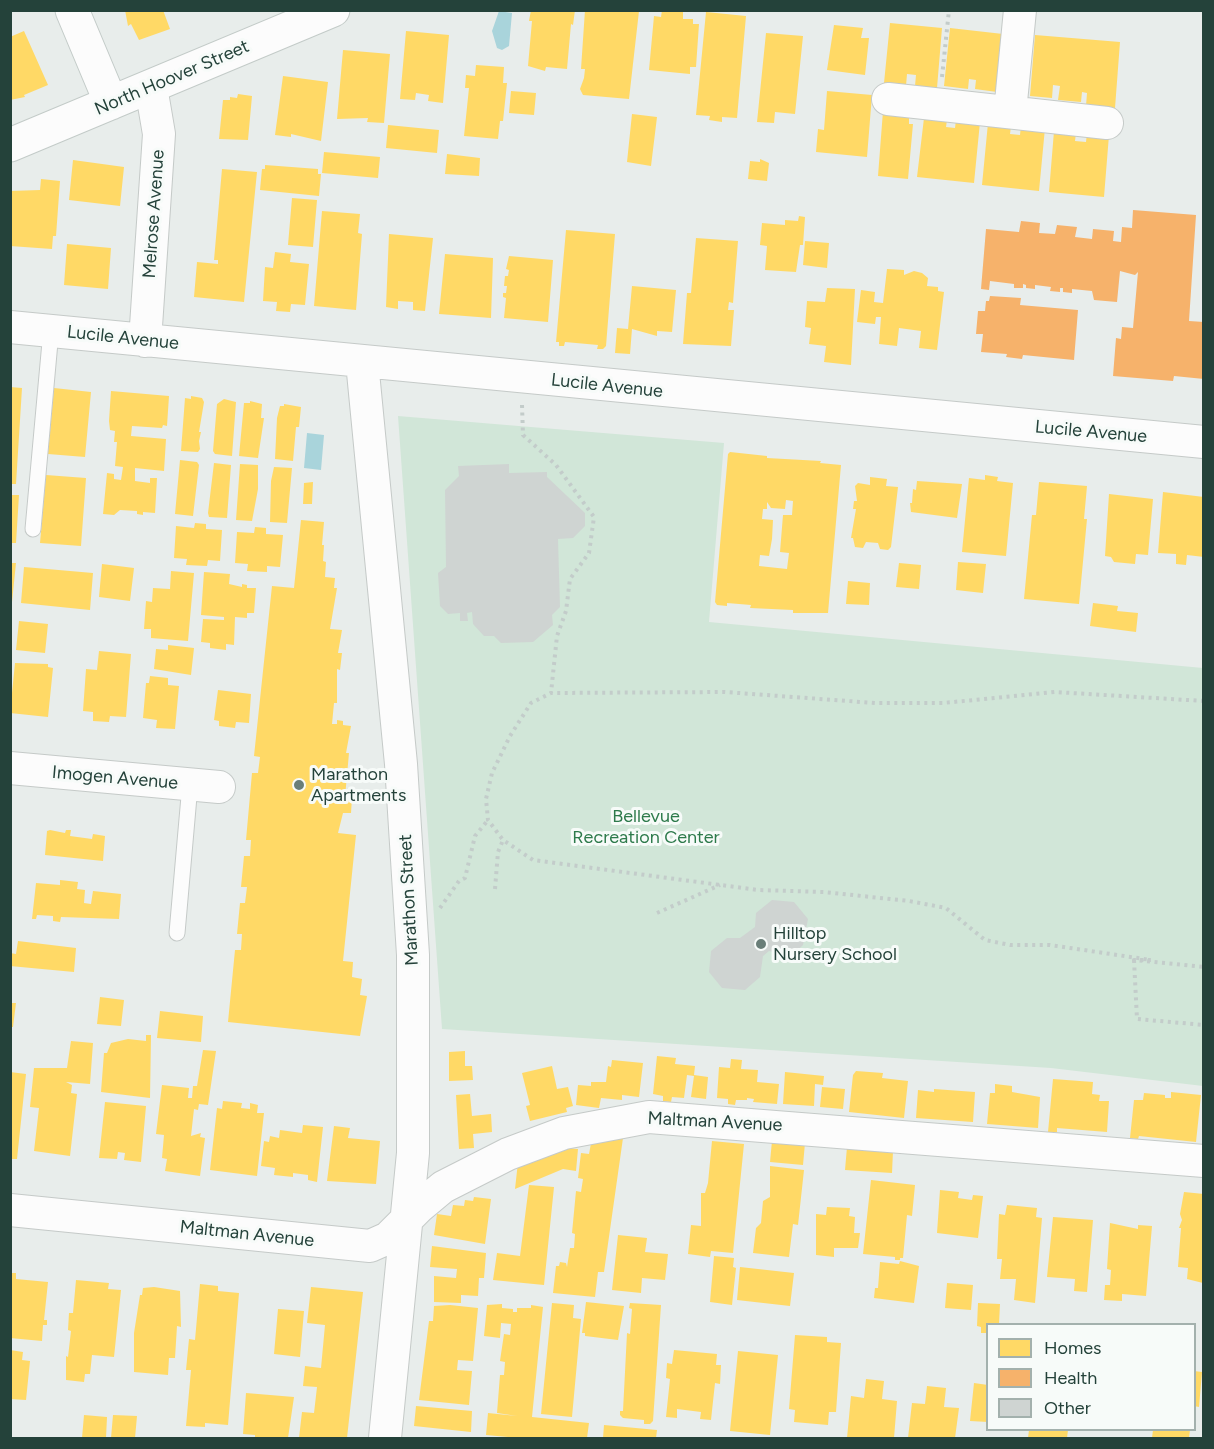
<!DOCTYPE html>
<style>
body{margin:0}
#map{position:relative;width:1214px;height:1449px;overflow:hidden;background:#e8edeb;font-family:Figtree,sans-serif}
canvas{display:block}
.frame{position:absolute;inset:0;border:12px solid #24423a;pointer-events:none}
.legend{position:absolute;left:986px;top:1323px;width:210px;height:108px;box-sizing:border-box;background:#f7fbf9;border:2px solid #a3b1ad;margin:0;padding:8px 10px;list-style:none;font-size:18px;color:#24423a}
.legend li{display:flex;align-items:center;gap:12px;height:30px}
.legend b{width:30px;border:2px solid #a3b1ad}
</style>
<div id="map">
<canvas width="1214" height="1449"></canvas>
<div class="frame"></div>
<ul class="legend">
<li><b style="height:16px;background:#ffd966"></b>Homes</li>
<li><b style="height:16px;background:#f6b26b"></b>Health</li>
<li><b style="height:16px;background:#cfd4d2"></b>Other</li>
</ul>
</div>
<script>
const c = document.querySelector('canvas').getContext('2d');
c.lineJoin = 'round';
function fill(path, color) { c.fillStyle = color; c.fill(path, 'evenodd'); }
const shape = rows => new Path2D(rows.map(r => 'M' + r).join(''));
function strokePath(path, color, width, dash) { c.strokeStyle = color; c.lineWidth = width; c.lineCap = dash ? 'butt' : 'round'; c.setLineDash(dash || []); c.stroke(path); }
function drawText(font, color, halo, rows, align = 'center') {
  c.font = font + ' Figtree,sans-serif'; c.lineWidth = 6; c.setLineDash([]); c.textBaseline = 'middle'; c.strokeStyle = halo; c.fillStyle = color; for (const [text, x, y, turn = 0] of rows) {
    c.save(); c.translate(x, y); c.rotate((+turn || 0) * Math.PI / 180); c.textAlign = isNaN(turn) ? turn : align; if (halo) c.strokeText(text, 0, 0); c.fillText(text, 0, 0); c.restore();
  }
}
const green = shape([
 [398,416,724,443,709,622,1203,668,1203,1086,1051,1068,442,1029]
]);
const water = shape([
 [499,11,512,13,509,46,502,50,497,48,492,31],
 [307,433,324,435,321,470,304,468]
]);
const homes = shape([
 [125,10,163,10,170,29,139,40,131,24,128,26],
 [531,10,575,10,573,25,571,24,567,69,546,67,545,71,528,66,532,21,529,21],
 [585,10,639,11,629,99,583,95,580,89,584,78,585,69,581,69],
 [662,10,683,11,683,19,693,19,693,24,699,24,696,67,690,67,690,74,649,70,654,16,661,17],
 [706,12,746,16,737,118,722,117,722,122,709,120,710,116,696,115],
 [890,23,942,28,937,88,915,86,916,75,907,74,906,86,884,83],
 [834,25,863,28,861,38,869,38,865,75,827,70],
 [950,28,1003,34,997,92,975,89,976,80,969,79,968,89,944,86],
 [24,31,48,85,24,95,25,97,10,100,10,37],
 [406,31,449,35,443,103,428,101,429,95,416,93,415,100,400,99],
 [766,33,803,36,795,114,775,112,774,123,757,122],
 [1035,35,1120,42,1115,108,1086,106,1087,93,1082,92,1081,102,1058,100,1060,86,1053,85,1052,98,1030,96],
 [343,50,390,54,384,123,367,122,368,118,337,119],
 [476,65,504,67,503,83,507,83,503,121,500,121,498,139,464,136,469,88,465,88,466,75,475,76],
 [283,76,328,82,321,141,291,134,291,137,275,135],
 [511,91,536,93,534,115,509,113],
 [827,91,872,95,867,157,816,152,818,129,824,130],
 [238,94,252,96,248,140,219,139,223,100,230,100,230,97,237,98],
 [883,111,909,113,909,124,913,124,908,179,878,176],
 [632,114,657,117,651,166,627,162],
 [924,118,947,120,946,127,955,128,956,120,980,122,974,183,917,177],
 [988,123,1011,126,1010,134,1020,135,1021,125,1045,128,1039,191,982,185],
 [388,125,439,130,437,153,386,148],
 [1054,131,1076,133,1075,141,1086,142,1087,133,1109,135,1104,197,1049,192],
 [324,152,380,157,378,178,322,173],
 [447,154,480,158,479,176,445,174],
 [760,159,769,163,767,181,748,179,750,161,760,162],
 [73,160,124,167,120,206,69,200],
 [265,165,318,169,318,174,321,174,319,196,260,190,262,169,265,169],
 [222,169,257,172,244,302,194,297,197,262,218,264,218,260,214,260],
 [41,179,60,181,56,236,53,236,52,249,10,246,10,191,40,190],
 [292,198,317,200,313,247,288,245],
 [322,211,360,214,358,233,362,234,356,310,314,306],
 [799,216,805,217,803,245,800,245,796,272,765,270,767,246,760,245,762,223,785,225,785,220,798,221],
 [566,230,615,234,606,346,603,349,597,349,598,345,565,342,564,346,559,346,559,342,556,342],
 [389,234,433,238,425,311,413,310,413,302,398,301,398,309,386,307],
 [696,238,738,241,733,303,729,302,728,310,734,310,731,346,683,344,687,293,691,293],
 [805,241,829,243,827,268,803,265],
 [67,244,111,248,108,289,64,285],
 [275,252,291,254,290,262,309,264,305,305,291,304,290,312,276,311,277,302,263,301,265,267,273,268],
 [445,254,493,258,491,318,439,314],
 [509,256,553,260,548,322,504,318,506,298,503,297,503,293,506,293,507,286,504,286,505,276,508,276,509,270,506,269],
 [887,269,904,270,904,275,914,271,922,273,928,278,927,286,938,287,938,291,944,292,937,350,919,348,921,331,899,328,897,346,879,344,881,317,876,317,875,324,857,322,861,290,875,292,874,302,883,303],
 [632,286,676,290,672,332,657,331,657,336,632,329,630,354,615,353,617,328,628,329],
 [827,288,855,289,851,365,824,362,826,346,809,344,811,328,805,327,807,301,825,302],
 [10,387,22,388,16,484,10,484],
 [54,388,91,392,85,457,48,454],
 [111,391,169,396,167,426,163,425,162,428,132,426,131,436,166,439,164,471,135,468,135,481,150,483,150,478,157,478,155,513,143,512,143,515,137,514,137,511,120,510,114,515,103,514,107,473,114,474,114,479,121,480,123,467,115,466,117,442,114,442,115,431,110,430,109,421],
 [191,396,202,398,204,402,199,432,201,432,199,441,200,449,198,452,181,451,185,398,191,399],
 [224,399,236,402,232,456,215,454,213,451,217,404],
 [250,401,262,404,261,418,264,418,258,458,239,456,244,403,250,403],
 [284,404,301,407,299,427,296,427,293,461,275,459,277,418,280,406,284,406],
 [730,452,767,456,767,458,821,461,820,463,841,465,828,613,793,613,793,610,750,608,751,605,727,603,727,606,717,605,715,602,728,454],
 [786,500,793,501,792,515,783,515,780,552,789,553,787,569,759,566,760,555,769,556,772,539,773,520,762,519,763,509,767,509,767,502,771,508,785,509],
 [180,460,197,462,199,465,193,516,175,514],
 [214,463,231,465,227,518,209,517,208,513],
 [240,464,258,465,258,489,252,521,236,520],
 [274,467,292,468,287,523,270,522,271,481],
 [46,475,86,478,81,546,40,543],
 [985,475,998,477,997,481,1013,483,1006,556,962,552,969,478,985,480],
 [870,477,887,479,886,486,898,487,891,547,888,550,880,549,878,543,866,542,863,548,855,547,853,538,851,538,856,509,853,509,854,501,857,501,855,486,858,483,870,485],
 [917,481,962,484,957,518,911,512,910,503,912,503,913,489,916,490],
 [313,482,312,504,303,504,304,483],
 [1039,482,1087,486,1084,519,1087,519,1079,604,1024,599,1032,515,1036,515],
 [1163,492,1204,497,1204,557,1187,555,1186,565,1176,564,1176,554,1158,553],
 [1109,494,1153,499,1148,555,1136,554,1135,564,1114,562,1111,557,1105,556],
 [10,495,19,495,16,543,10,543],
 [301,520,324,522,322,545,324,545,323,561,326,562,325,577,335,578,334,588,337,588,330,629,342,630,338,653,342,653,340,670,337,669,337,703,334,703,332,724,337,724,337,720,343,721,343,725,351,726,346,753,349,753,345,797,352,798,351,813,343,813,338,833,356,835,343,961,353,962,352,977,362,979,360,995,367,996,360,1036,228,1022,235,950,241,950,242,934,237,934,240,903,245,903,247,887,241,887,244,856,250,856,251,840,246,840,252,773,258,773,260,757,254,756,272,586,294,588],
 [195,523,206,524,206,529,222,530,220,561,208,560,207,566,186,565,187,559,174,558,176,526,194,528],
 [255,527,266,528,266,534,283,535,280,567,267,566,267,572,247,571,248,564,235,563,237,532,254,533],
 [958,562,986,564,983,593,956,590],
 [10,563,16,563,12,602,10,602],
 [899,563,921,565,919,589,896,587],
 [102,564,134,568,130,601,99,597],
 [24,567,93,573,90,610,21,603],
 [171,571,194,573,188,641,151,638,151,629,144,629,146,601,152,602,153,588,170,589],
 [204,572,230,574,229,584,242,587,242,584,247,585,247,588,256,588,254,613,247,613,247,618,235,617,234,645,226,644,226,650,210,648,210,643,201,642,203,619,224,620,224,617,201,615],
 [848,581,870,583,869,605,846,604],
 [1093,603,1118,606,1117,611,1138,613,1136,632,1090,626],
 [19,621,48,624,45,653,16,650],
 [168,645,194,648,191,675,154,669,156,649,168,650],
 [99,651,131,654,126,717,110,716,109,722,93,721,93,712,83,711,86,669,97,670],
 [15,663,48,664,48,667,53,668,48,717,10,713],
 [150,676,168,678,168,685,179,686,175,729,156,728,157,720,143,718,146,683,149,683],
 [218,690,251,694,249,723,236,722,235,728,219,726,219,721,214,720],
 [50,830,65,833,66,830,71,830,70,836,92,839,93,834,105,836,103,861,45,855,47,831],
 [60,880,78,882,77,889,85,890,84,903,91,904,93,891,121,894,119,919,61,917,60,922,53,921,53,916,37,915,36,919,32,919,36,883,60,885],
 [18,941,76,948,74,972,10,966,10,953,16,954],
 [100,997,124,1000,121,1026,97,1024],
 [10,1003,16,1003,13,1027,10,1027],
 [160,1011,203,1016,201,1042,157,1038],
 [146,1035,151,1035,150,1098,101,1092,104,1053,107,1053,111,1043,128,1039,146,1041],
 [71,1041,93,1043,90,1084,66,1082,72,1085,71,1093,77,1094,70,1156,34,1151,39,1108,30,1107,34,1068,67,1068],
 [203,1050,216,1051,208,1105,199,1104,198,1110,194,1109,191,1136,201,1133,200,1137,205,1138,200,1176,165,1171,167,1159,162,1158,164,1135,156,1134,162,1085,189,1088,188,1098,192,1098,193,1086,197,1086],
 [465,1051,465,1066,472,1066,473,1080,449,1081,449,1052],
 [657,1056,676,1058,675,1064,695,1066,694,1075,708,1077,706,1099,691,1097,694,1076,687,1075,684,1098,672,1097,671,1102,663,1101,663,1096,653,1094],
 [731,1059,742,1060,741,1069,758,1070,757,1082,779,1084,777,1104,753,1102,754,1099,747,1098,747,1100,736,1100,735,1105,728,1104,728,1099,717,1098,719,1067,730,1068],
 [612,1060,643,1063,639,1097,622,1095,622,1100,601,1098,599,1108,576,1105,578,1085,591,1086,591,1082,606,1082,608,1066,611,1067],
 [552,1066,557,1089,568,1087,573,1106,566,1108,567,1112,530,1121,526,1106,530,1105,522,1073],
 [856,1071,883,1073,882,1078,908,1081,904,1118,849,1112,853,1075],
 [10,1072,26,1074,17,1159,10,1159],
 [785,1072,824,1076,823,1085,815,1084,814,1106,783,1104],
 [1053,1079,1093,1082,1092,1094,1100,1095,1099,1101,1109,1101,1107,1132,1057,1128,1057,1132,1048,1132],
 [995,1084,1012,1086,1012,1092,1040,1097,1038,1128,987,1124,990,1093,995,1093],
 [822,1087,845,1089,843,1109,820,1107],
 [934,1089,975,1092,973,1122,916,1118,918,1090,934,1092],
 [1171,1092,1201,1095,1196,1142,1139,1136,1138,1139,1130,1138,1134,1100,1143,1100,1144,1093,1165,1095,1165,1098,1171,1098],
 [470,1094,472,1116,491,1114,492,1132,473,1134,474,1148,459,1149,456,1095],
 [223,1101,242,1103,241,1108,250,1109,250,1103,258,1105,257,1113,264,1113,257,1176,210,1170,217,1108,222,1109],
 [105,1102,146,1106,141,1162,124,1160,125,1153,118,1152,117,1159,99,1158],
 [303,1125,323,1127,317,1182,308,1180,308,1175,293,1173,293,1177,274,1175,275,1168,261,1166,264,1141,269,1142,270,1136,279,1138,280,1130,302,1133],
 [334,1126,350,1128,348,1138,380,1141,376,1184,327,1181],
 [602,1135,623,1138,604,1272,598,1272,595,1297,553,1293,556,1266,559,1266,560,1262,566,1263,567,1267,570,1248,574,1248,575,1234,572,1233,576,1191,581,1192,583,1179,578,1178,581,1153,589,1154,592,1138],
 [712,1141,744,1144,733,1253,711,1251,710,1257,688,1254,691,1225,701,1226,701,1193,705,1193,708,1183],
 [772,1141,805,1143,803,1165,770,1162],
 [847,1147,893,1151,892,1173,845,1170],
 [565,1148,578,1149,576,1171,563,1169,515,1189,518,1162],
 [770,1166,804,1170,798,1225,793,1224,789,1257,753,1253,756,1228,761,1223,763,1201,770,1197],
 [871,1180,915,1185,912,1216,907,1215,903,1258,900,1258,900,1260,895,1260,895,1257,863,1254],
 [529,1185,554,1187,544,1285,493,1280,497,1253,520,1256],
 [940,1190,959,1192,958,1198,972,1200,973,1195,983,1196,978,1238,937,1233],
 [1184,1192,1204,1194,1203,1283,1187,1279,1188,1268,1178,1267,1181,1228,1179,1228,1182,1220,1180,1214],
 [474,1197,491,1199,485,1244,434,1235,437,1214,451,1216,453,1205,464,1206,465,1200,473,1201],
 [1007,1205,1037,1208,1036,1217,1042,1218,1035,1303,1014,1300,1016,1279,1000,1279,1002,1259,997,1259,999,1214,1005,1215],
 [827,1207,850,1208,849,1216,855,1217,854,1233,860,1233,858,1248,834,1248,834,1257,816,1255,816,1214,826,1215],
 [1053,1217,1093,1220,1087,1292,1074,1291,1075,1279,1047,1277],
 [1110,1223,1138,1229,1138,1225,1152,1226,1146,1296,1122,1294,1122,1301,1104,1300,1105,1285,1110,1285,1111,1270,1107,1269],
 [618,1235,647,1238,645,1252,668,1254,665,1280,642,1278,641,1293,612,1290],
 [432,1246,486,1253,484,1278,479,1278,478,1296,461,1295,461,1303,434,1302,434,1276,456,1278,457,1269,430,1267],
 [714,1256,734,1258,733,1267,736,1268,732,1305,710,1302],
 [900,1261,919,1266,914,1303,874,1298,875,1288,878,1288,880,1262,899,1264],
 [740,1267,794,1273,790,1306,737,1300],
 [10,1273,16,1273,16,1279,48,1282,44,1320,47,1320,47,1325,43,1325,42,1341,10,1338],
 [76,1280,109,1283,108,1289,121,1290,114,1357,92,1355,90,1374,85,1374,84,1382,66,1380,66,1356,68,1357,71,1331,68,1330,69,1313,73,1313],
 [947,1283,973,1285,971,1310,945,1308],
 [200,1284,218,1286,218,1291,239,1293,228,1425,205,1423,205,1427,186,1426,191,1370,186,1370,189,1339,195,1340],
 [154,1287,180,1291,181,1327,177,1326,175,1358,169,1358,168,1375,134,1372,134,1333,140,1295,142,1295,143,1288],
 [311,1287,363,1292,347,1438,299,1438,302,1412,314,1413,317,1387,303,1386,305,1366,321,1368,325,1325,307,1323],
 [586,1302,624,1306,618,1340,585,1336,585,1333,582,1333],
 [552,1303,574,1305,573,1318,581,1319,572,1417,541,1414],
 [630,1303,661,1305,653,1421,650,1424,644,1424,644,1420,623,1418,620,1415,620,1411,623,1411,627,1333,630,1334,632,1309,629,1308],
 [978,1303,1000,1304,999,1324,988,1324,988,1333,981,1333,981,1327,977,1326],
 [502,1304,502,1308,513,1309,513,1312,517,1312,517,1308,531,1308,531,1305,543,1307,532,1417,589,1423,587,1438,519,1438,486,1435,488,1413,517,1416,497,1413,500,1375,504,1375,505,1362,500,1361,501,1354,504,1334,510,1335,511,1324,501,1323,500,1338,484,1336,487,1305],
 [450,1305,478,1308,473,1361,458,1360,457,1370,472,1371,469,1405,419,1400,429,1321,433,1321,434,1306],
 [278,1309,304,1311,300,1357,274,1354],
 [795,1335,827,1337,827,1342,841,1343,836,1412,829,1412,828,1425,794,1422,795,1410,789,1409],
 [10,1350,23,1352,22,1360,30,1361,26,1400,10,1399],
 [674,1350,717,1354,716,1365,721,1365,720,1384,715,1383,711,1420,700,1419,701,1412,677,1409,677,1418,666,1417,670,1379,666,1378,667,1363,672,1364],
 [738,1351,778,1355,770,1435,730,1431],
 [1194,1371,1202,1372,1199,1407,1194,1406],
 [866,1379,884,1381,882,1399,897,1401,894,1438,847,1438,851,1396,864,1398],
 [974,1383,988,1385,988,1422,970,1421],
 [927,1386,946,1388,944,1407,959,1408,955,1438,908,1438,912,1403,925,1404],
 [246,1393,294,1397,288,1438,255,1438,255,1435,243,1434],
 [416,1406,472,1411,471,1432,414,1426],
 [84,1415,107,1417,106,1438,82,1438],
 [113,1415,137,1416,135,1438,111,1438],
 [604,1425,657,1430,656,1438,603,1438],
 [1029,1430,1068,1430,1067,1438,1028,1438],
 [1153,1430,1190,1430,1189,1438,1152,1438]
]);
const health = shape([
 [1133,210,1196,215,1189,321,1204,322,1204,379,1174,376,1173,381,1113,376,1116,338,1121,339,1122,327,1133,328,1138,272,1135,275,1120,271,1117,302,1094,300,1092,291,1072,289,1072,293,1063,292,1063,288,1060,288,1060,292,1050,291,1051,287,1035,285,1035,289,1026,288,1026,285,1023,284,1023,288,1014,288,1014,284,990,281,989,290,981,289,986,229,1019,232,1021,221,1040,223,1039,233,1055,234,1057,225,1077,227,1075,237,1092,239,1093,229,1114,231,1113,241,1121,242,1122,227,1132,228],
 [990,296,1021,298,1020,305,1078,310,1074,360,1023,355,1022,359,1006,357,1007,354,981,352,983,334,976,334,978,311,985,311,986,301,989,301]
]);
const building = shape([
 [509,464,509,473,547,472,547,477,585,513,585,526,573,538,558,539,560,607,552,615,553,625,533,642,501,643,494,636,484,636,473,624,472,612,467,613,468,621,460,621,460,613,448,614,440,606,438,573,446,567,445,490,459,476,458,466],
 [772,900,794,902,808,919,803,945,791,956,769,951,763,956,760,977,745,990,722,988,709,972,711,951,727,938,740,938,755,927,756,913]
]);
const path = shape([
 [942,77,949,10],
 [522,405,523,435,556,465,594,517,589,553,570,579,566,611,557,636,551,693],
 [1204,701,1055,692,943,703,875,703,725,692,551,693,531,703,510,736,492,773,486,799,488,820,503,840,533,860,758,890,824,892,909,901,946,908,985,940,1010,945,1050,945,1151,960,1134,960,1204,967],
 [495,889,498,852,503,840],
 [440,908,459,881,465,878,475,836,488,820],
 [657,913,720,885],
 [1134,960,1137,1019,1204,1025]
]);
const lane = shape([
 [33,529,51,331],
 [177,933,190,785]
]);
const street = shape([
 [888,99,1107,123],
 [1010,112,1020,10],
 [10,327,1204,442],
 [145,341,159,134,151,87],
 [362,362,401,764,413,955,413,1153,385,1438],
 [10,768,219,787],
 [10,1210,370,1246,388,1238,419,1207,443,1187,508,1154,564,1133,649,1117,1204,1161]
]);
const secondary = shape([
 [72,10,111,103],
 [10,145,333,10]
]);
const markers = [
 [299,785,6,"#697e78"],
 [761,944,6,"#697e78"]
];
const streetNames = [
 ["North Hoover Street",172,78,-23],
 ["Melrose Avenue",154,214,-86],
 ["Lucile Avenue",123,338,6],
 ["Lucile Avenue",607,386,6],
 ["Lucile Avenue",1091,432,5],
 ["Imogen Avenue",115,778,5],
 ["Marathon Street",409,900,-93],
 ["Maltman Avenue",715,1122,3],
 ["Maltman Avenue",247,1234,6]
];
const poiNames = [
 ["Marathon",311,775],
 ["Apartments",311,796],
 ["Hilltop",773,934],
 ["Nursery School",773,955]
];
const parkNames = [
 ["Bellevue",646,817],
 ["Recreation Center",646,838]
];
fill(green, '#d1e6d8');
fill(water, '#a9d4db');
fill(homes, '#ffd966');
fill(health, '#f6b26b');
fill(building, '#cfd4d2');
strokePath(lane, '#c5cac8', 17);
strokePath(street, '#c5cac8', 34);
strokePath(secondary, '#c3cbc8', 35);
strokePath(path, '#c3ccca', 4, [3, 4.5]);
strokePath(lane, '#fcfcfc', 15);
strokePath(street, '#fcfcfc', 32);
strokePath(secondary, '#fcfcfc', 33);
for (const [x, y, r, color] of markers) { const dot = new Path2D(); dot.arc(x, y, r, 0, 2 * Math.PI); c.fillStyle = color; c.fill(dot); strokePath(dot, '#f7fbf9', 2); }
drawText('18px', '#24423a', '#f7fbf9', streetNames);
drawText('18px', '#24423a', '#f7fbf9', poiNames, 'left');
drawText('18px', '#2d7a4b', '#f7fbf9', parkNames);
</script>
